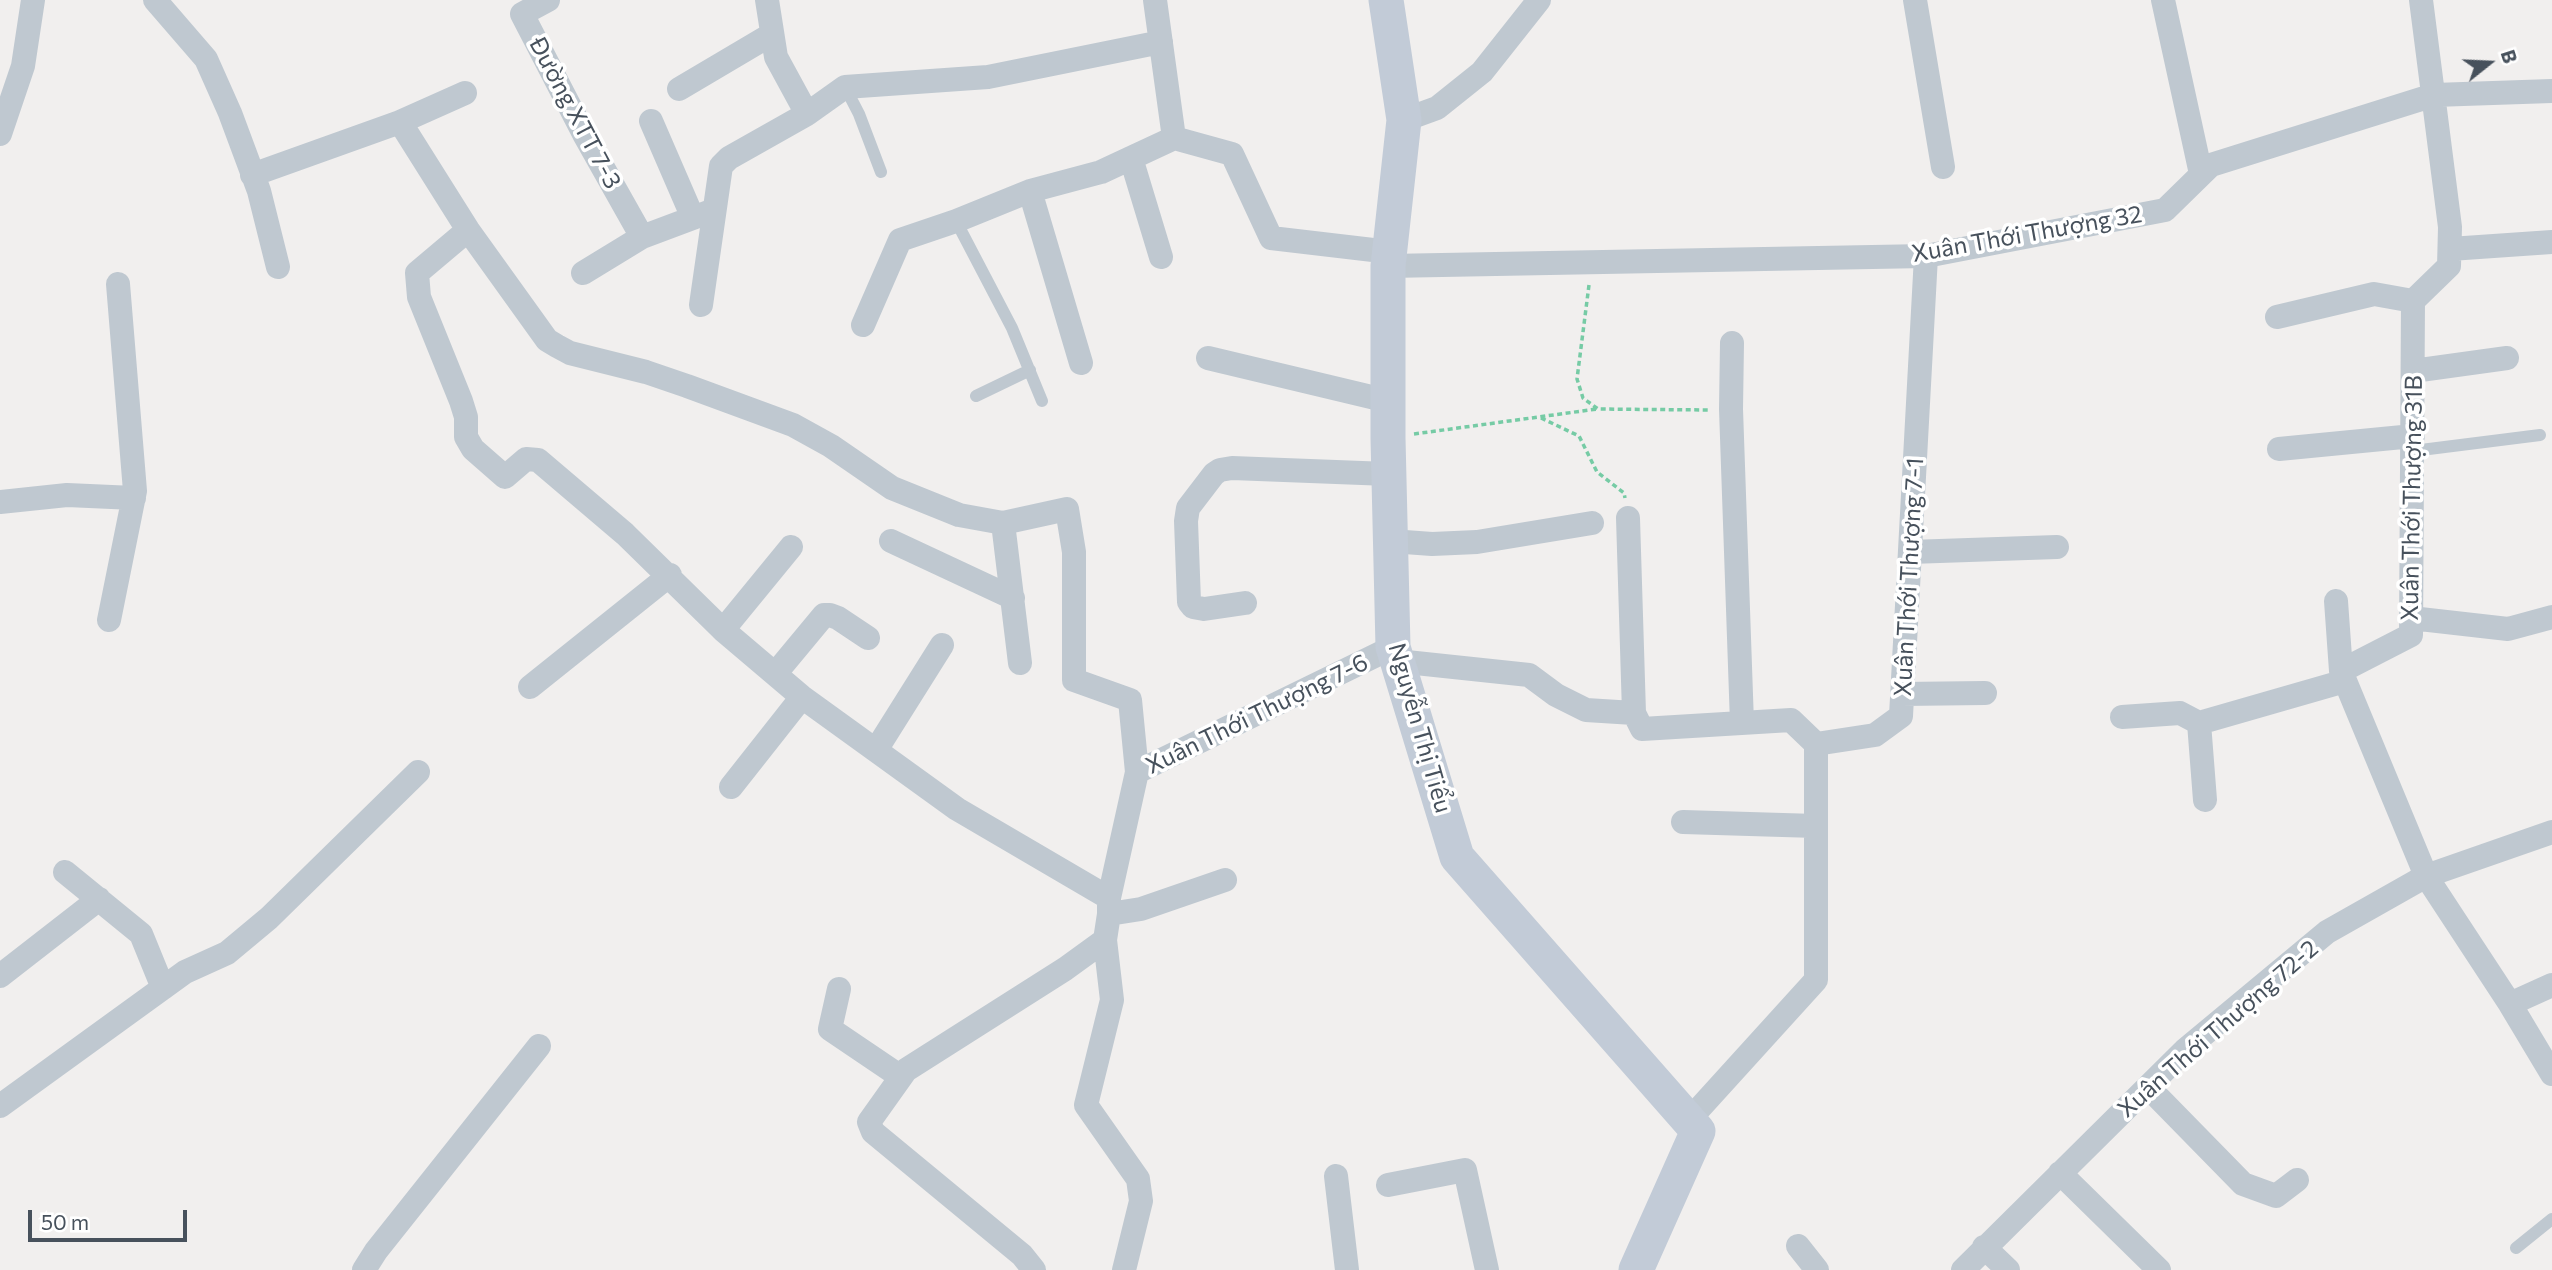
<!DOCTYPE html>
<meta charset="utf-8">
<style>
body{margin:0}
#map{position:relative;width:2552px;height:1270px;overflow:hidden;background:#f1efee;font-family:Commissioner,sans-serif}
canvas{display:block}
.north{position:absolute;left:2454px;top:28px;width:70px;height:70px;-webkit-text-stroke:5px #fff;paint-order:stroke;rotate:72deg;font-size:19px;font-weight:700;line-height:28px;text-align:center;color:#47515c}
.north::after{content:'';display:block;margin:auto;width:24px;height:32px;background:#47515c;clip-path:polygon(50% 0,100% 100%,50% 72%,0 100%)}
.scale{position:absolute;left:28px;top:1210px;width:159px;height:32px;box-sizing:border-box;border:4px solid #47515c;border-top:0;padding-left:9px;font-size:21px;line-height:24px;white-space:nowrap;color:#47515c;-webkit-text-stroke:5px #fff;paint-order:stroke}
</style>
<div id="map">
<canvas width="2552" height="1270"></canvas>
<div class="north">B</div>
<div class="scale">50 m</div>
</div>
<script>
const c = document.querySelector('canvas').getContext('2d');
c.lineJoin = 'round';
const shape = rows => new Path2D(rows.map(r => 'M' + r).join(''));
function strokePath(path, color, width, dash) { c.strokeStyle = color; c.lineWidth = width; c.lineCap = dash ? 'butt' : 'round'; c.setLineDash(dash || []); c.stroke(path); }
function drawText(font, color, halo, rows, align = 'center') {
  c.font = font + ' Commissioner,sans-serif'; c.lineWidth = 7; c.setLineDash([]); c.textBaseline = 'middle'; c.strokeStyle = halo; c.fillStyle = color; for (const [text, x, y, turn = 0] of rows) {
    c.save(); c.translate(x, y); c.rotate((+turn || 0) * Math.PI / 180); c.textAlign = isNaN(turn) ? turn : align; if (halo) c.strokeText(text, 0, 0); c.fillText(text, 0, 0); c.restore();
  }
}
const path = shape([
 [1589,285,1577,379,1583,398,1598,409,1709,410],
 [1541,418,1579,436,1597,472,1624,493,1625,498],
 [1414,434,1597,409]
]);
const lane = shape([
 [845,87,859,114,881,172],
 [956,221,1012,328,1042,401],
 [976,396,1030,370],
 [2413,451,2540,435],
 [2516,1248,2552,1219]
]);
const street = shape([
 [155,0,206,59,230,113,259,191,278,267],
 [548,0,522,14,584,134,642,237],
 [767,0,776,57,807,114],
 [1155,0,1174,138,1232,154,1271,238,1390,252],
 [1915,0,1943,167],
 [2163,0,2201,174],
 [2421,0,2450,227,2449,266,2413,301,2411,635,2341,671,2426,876,2510,1004,2552,1074],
 [679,89,772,34],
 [1404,120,1437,108,1482,72,1539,0],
 [651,121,693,218],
 [400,122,465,93],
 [0,134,23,66,33,0],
 [1131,158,1161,257],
 [252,175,400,122,468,230,547,340,557,346,570,353,646,372,687,386,793,425,831,446,892,488,959,515,1003,523,1067,509,1074,552,1074,680,1130,700,1137,772],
 [1030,191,1081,363],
 [468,230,417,273,419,297,461,401,466,417,466,437,473,449,505,477,526,459,538,460,625,534,723,630,802,697,957,809,1109,898],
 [2450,249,2552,242],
 [1388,266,1926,256,2165,210,2211,165,2434,95,2552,91],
 [583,273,642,237,714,210],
 [701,305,721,166,729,158,807,114,845,87,988,77,1161,42],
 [2277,317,2374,294,2413,301],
 [863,325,900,240,956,221,1030,191,1101,172,1174,138],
 [1732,343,1731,409,1742,723],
 [1208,358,1388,401],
 [2413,371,2507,358],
 [2279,449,2413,436],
 [0,502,67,495,134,498],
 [1003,523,1020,663],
 [891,541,1013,598],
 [1391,541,1432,544,1477,542,1592,523],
 [1910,552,2057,547],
 [2336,601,2341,671],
 [1245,603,1204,609,1193,607,1189,602,1186,521,1188,508,1214,474,1220,470,1232,468,1388,474],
 [2411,618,2508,629,2552,617],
 [109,620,135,491,118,284],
 [723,630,791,547],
 [1397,661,1529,675,1556,695,1586,710,1634,713,1628,518],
 [775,674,824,615,830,615,838,618,868,638],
 [530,687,670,575],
 [1902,694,1985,693],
 [1634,713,1642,729,1791,720,1816,744],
 [2122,717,2180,713,2199,723],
 [876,750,942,645],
 [731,787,802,697],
 [2205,800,2199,723,2345,681],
 [1683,822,1816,826],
 [65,872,141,934,163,988],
 [1109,914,1141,909,1225,880],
 [0,976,99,899],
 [839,989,830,1029,901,1077],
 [2510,1004,2552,985],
 [2148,1087,2243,1184,2276,1196,2297,1180],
 [0,1106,185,972,227,953,269,918,418,772],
 [1688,1121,1816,980,1816,744,1875,735,1901,716,1926,256],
 [2060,1173,2159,1270],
 [1336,1176,1347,1270],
 [1388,1185,1465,1170,1487,1270],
 [1798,1246,1817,1270],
 [1984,1247,2008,1270],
 [364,1270,376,1251,539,1046],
 [1034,1270,1022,1255,873,1132,869,1122,906,1070,1065,969,1105,940],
 [1124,1270,1141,1201,1138,1179,1086,1105,1112,1000,1105,940,1109,914,1109,898,1137,772,1393,647],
 [1963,1270,2185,1050,2327,932,2426,876,2552,832]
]);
const secondary = shape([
 [1386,0,1404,120,1388,266,1388,438,1393,647,1457,857,1698,1131,1636,1270]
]);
const streetNames = [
 ["Đường XTT 7-3",575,113,62],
 ["Xuân Thới Thượng 32",2027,234,-10],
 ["Xuân Thới Thượng 31B",2412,498,-89],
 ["Xuân Thới Thượng 7-1",1909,577,-87],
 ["Xuân Thới Thượng 7-6",1257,714,-26],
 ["Nguyễn Thị Tiểu",1420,728,74],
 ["Xuân Thới Thượng 72-2",2218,1029,-41]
];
strokePath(path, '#76cba5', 3.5, [5, 3.5]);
strokePath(lane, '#bfc8d0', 12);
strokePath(street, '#bfc8d0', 24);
strokePath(secondary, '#c2cbd7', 35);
drawText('24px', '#47515c', '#fff', streetNames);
</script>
